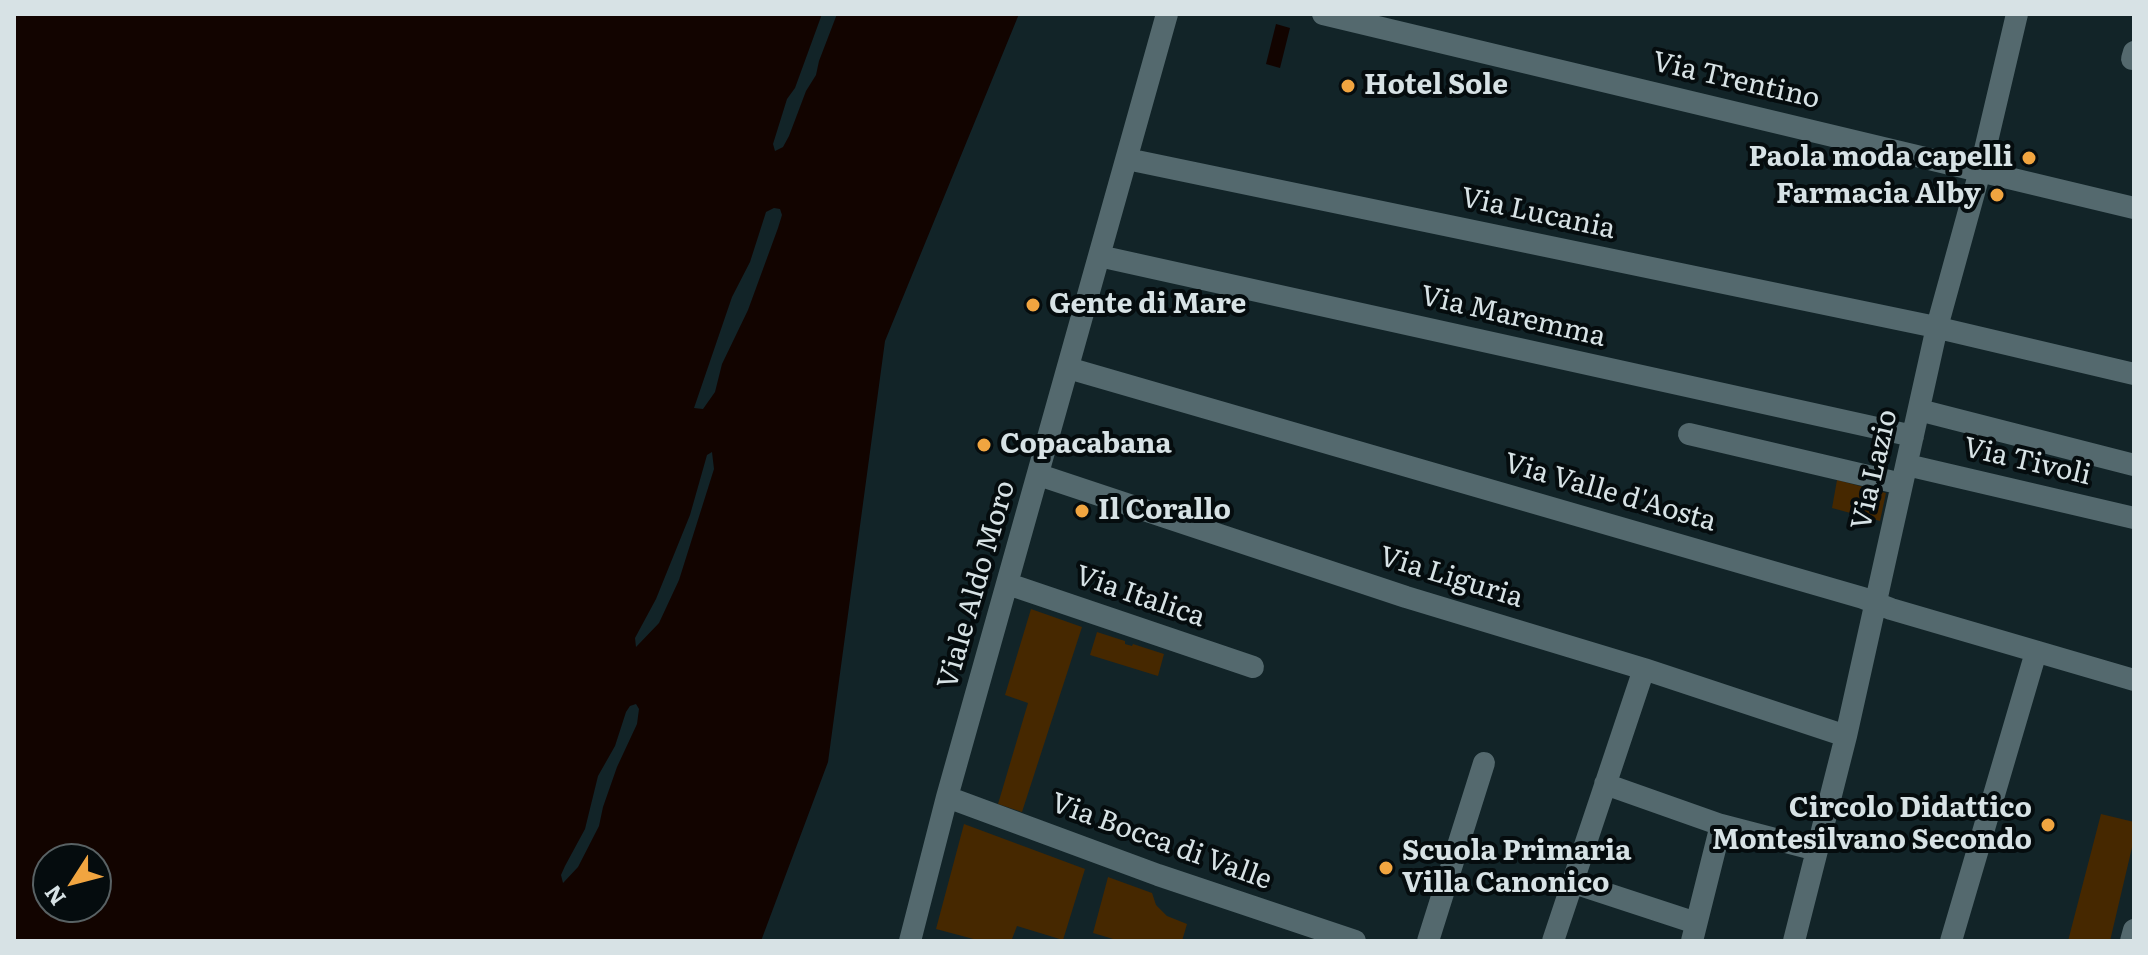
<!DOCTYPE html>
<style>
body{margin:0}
#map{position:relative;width:2148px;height:955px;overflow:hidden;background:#122428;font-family:Literata,serif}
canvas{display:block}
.frame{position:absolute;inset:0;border:16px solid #d7e2e5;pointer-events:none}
.north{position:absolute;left:32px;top:843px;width:80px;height:80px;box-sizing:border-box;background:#050c0e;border:2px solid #596264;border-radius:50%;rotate:234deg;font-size:22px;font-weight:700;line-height:32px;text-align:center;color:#d7e2e5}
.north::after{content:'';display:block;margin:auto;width:28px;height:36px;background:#f1a540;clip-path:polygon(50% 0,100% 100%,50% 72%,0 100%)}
</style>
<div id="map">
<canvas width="2148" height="955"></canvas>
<div class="frame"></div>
<div class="north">N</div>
</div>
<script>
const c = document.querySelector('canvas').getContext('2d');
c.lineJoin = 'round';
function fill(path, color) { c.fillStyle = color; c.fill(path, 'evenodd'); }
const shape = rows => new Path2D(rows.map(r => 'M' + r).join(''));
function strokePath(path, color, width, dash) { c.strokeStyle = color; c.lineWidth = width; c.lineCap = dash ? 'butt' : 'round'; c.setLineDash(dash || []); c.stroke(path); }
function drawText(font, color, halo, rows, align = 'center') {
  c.font = font + ' Literata,serif'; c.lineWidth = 8; c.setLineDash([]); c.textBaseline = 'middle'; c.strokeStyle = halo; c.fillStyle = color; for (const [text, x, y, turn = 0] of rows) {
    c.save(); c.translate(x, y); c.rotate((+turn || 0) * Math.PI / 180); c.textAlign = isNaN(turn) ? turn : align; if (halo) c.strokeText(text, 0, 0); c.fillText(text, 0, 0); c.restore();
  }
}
const green = shape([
 [1837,480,1886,493,1880,521,1832,508],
 [1031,609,1082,627,1022,812,998,804,1028,703,1005,695],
 [1097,632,1125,641,1125,644,1132,646,1133,644,1164,654,1158,676,1090,655],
 [2101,814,2134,822,2134,839,2110,941,2068,941],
 [964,824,1085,869,1063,940,1017,926,1012,939,1009,941,981,941,936,929],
 [1108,877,1152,893,1156,905,1167,916,1187,924,1182,941,1120,941,1093,933]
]);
const water = shape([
 [14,14,1019,14,885,341,828,762,761,941,14,941],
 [48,859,96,859,96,907,48,907],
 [1276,24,1290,28,1280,68,1266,64]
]);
const pier = shape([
 [822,14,837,14,819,61,816,75,806,91,789,136,783,147,775,151,773,144,787,99,795,88],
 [774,208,780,209,782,215,778,228,748,310,722,364,715,392,703,409,694,408,732,297,750,262,766,212],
 [712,452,714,469,679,580,659,623,636,647,635,638,656,599,690,515,707,455],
 [636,704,639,709,637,724,617,767,603,807,599,826,578,867,563,883,561,875,565,866,585,829,598,776,615,746,626,712,630,706]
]);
const minor = shape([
 [1323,14,2134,208],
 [2132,59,2134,52],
 [1127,159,1926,325,2134,374],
 [1099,256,1913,436],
 [1068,368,1863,598,1891,609,2134,680],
 [1919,410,2134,465],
 [1689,434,1902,484],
 [1907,465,2134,518],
 [1039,475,1406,597,1644,669,1846,736],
 [1008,584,1253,667],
 [1605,784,1721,825,1817,850],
 [947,797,1158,875,1355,941],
 [1571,882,1696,923],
 [910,941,947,797,1167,14],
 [1428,941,1484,763],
 [1553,941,1644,669],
 [1692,941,1721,825],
 [1794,941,1846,736,1937,327,1980,171,2017,14],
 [1951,941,2036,652],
 [2131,941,2134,930]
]);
const markers = [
 [1348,86,8,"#f1a540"],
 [2029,158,8,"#f1a540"],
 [1997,195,8,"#f1a540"],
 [1033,305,8,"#f1a540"],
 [984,445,8,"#f1a540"],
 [1082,511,8,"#f1a540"],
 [2048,825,8,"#f1a540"],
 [1386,868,8,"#f1a540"]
];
const streetNames = [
 ["Via Trentino",1736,81,13],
 ["Via Lucania",1538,214,12],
 ["Via Maremma",1513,317,13],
 ["Via Tivoli",2027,462,13],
 ["Via Lazio",1875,470,-77],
 ["Via Valle d'Aosta",1610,493,16],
 ["Via Liguria",1451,578,17],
 ["Viale Aldo Moro",977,585,-74],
 ["Via Italica",1140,597,19],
 ["Via Bocca di Valle",1161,842,20]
];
const poiNames = [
 ["Hotel Sole",1364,86],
 ["Paola moda capelli",2013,158,"right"],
 ["Farmacia Alby",1981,195,"right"],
 ["Gente di Mare",1049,305],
 ["Copacabana",1000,445],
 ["Il Corallo",1098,511],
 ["Circolo Didattico",2032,809,"right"],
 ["Montesilvano Secondo",2032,841,"right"],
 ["Scuola Primaria",1402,852],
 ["Villa Canonico",1402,884]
];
fill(green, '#462800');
fill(water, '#120400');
fill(pier, '#122428');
strokePath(minor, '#54696e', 22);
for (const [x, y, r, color] of markers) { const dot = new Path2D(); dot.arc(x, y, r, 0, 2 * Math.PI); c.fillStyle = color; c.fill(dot); strokePath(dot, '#050c0e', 3); }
drawText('28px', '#d7e2e5', '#050c0e', streetNames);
drawText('bold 28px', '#d7e2e5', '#050c0e', poiNames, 'left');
</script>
